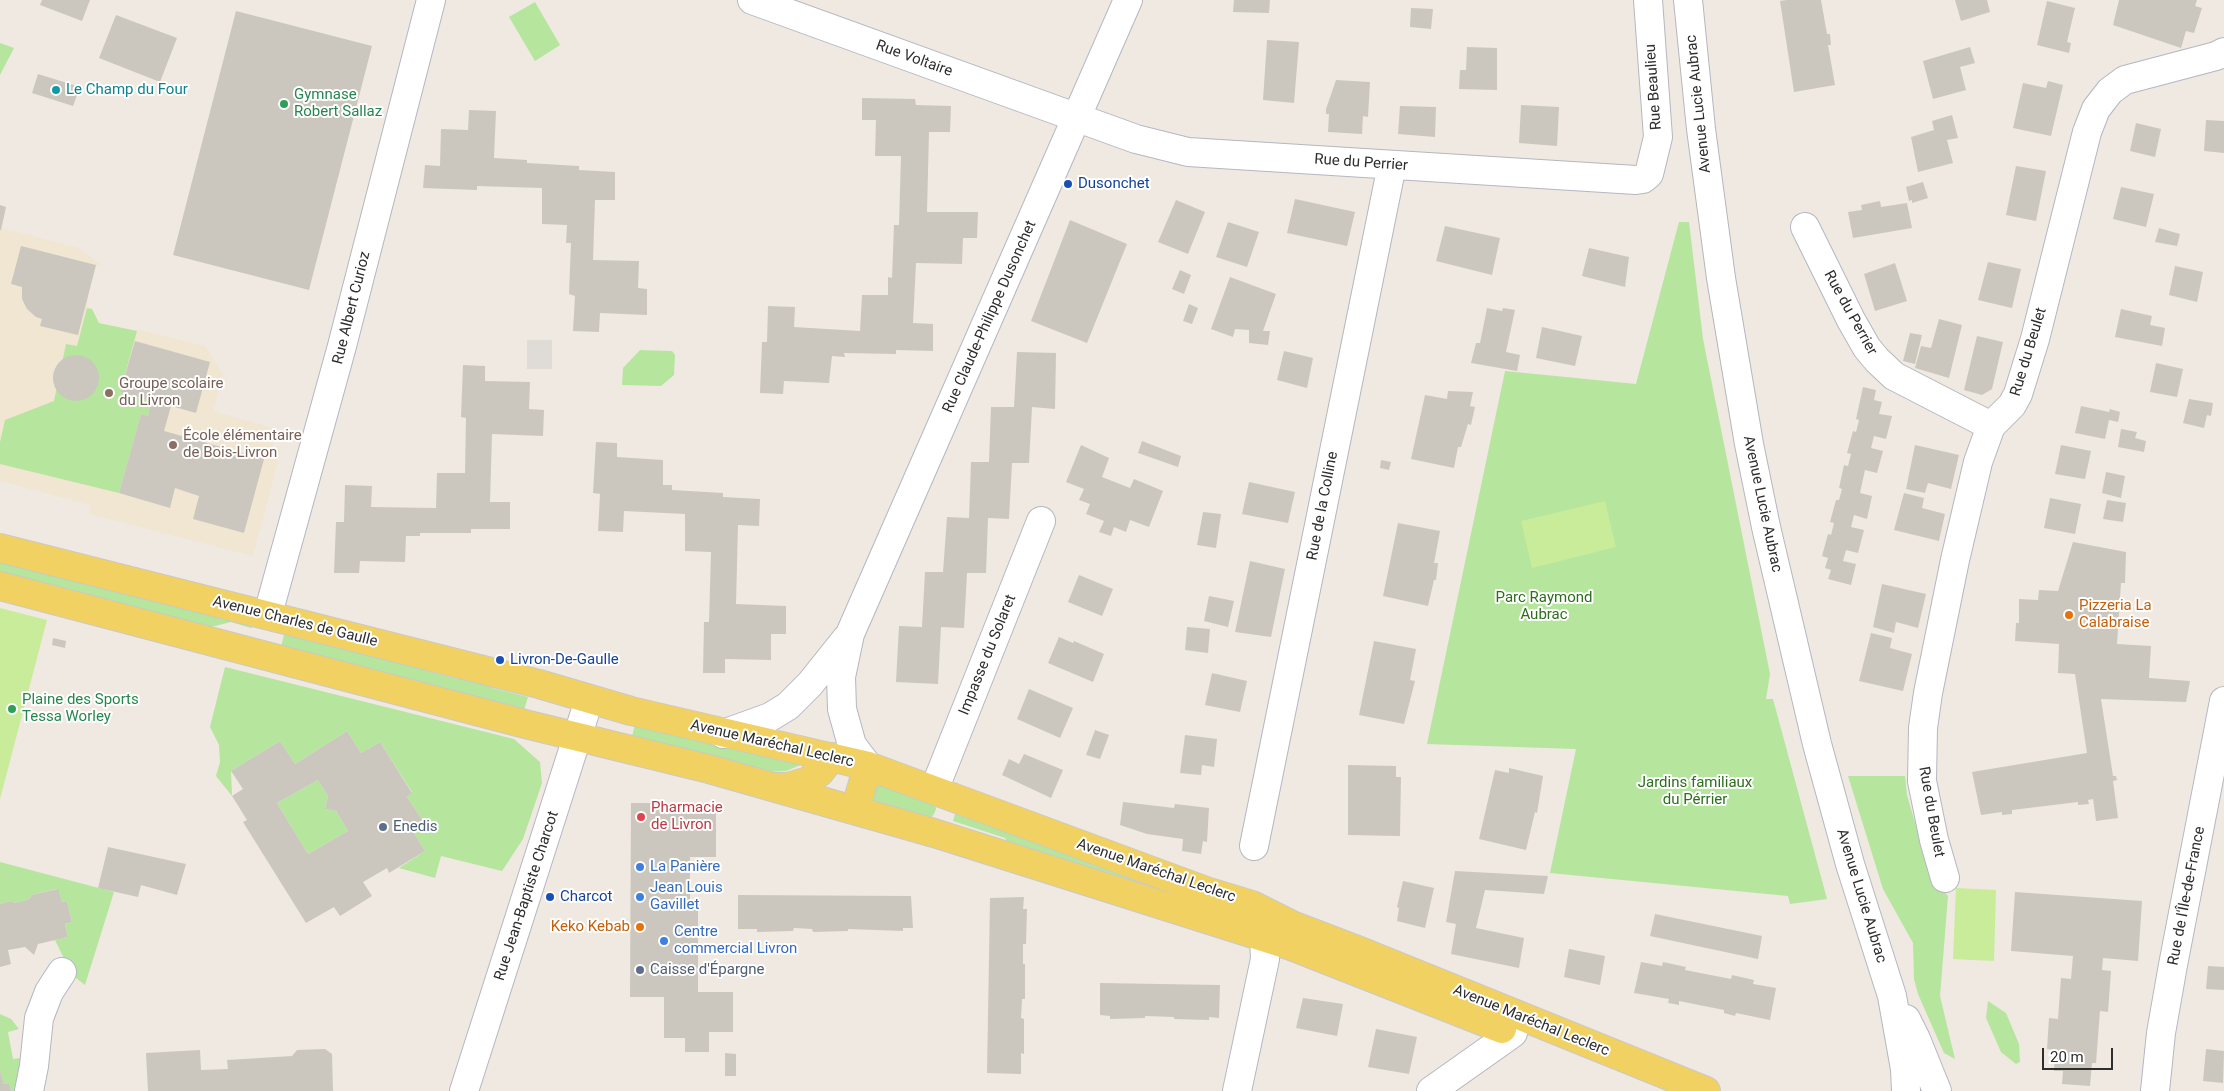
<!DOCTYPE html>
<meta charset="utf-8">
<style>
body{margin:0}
#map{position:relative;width:2224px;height:1091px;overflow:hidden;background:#efe9e1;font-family:Roboto,sans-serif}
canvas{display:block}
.scale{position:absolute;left:2042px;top:1048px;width:71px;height:22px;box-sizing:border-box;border:2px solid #2e2e2e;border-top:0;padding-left:6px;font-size:15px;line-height:18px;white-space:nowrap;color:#2e2e2e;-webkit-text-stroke:4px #fff;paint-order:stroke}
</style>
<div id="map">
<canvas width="2224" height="1091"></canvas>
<div class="scale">20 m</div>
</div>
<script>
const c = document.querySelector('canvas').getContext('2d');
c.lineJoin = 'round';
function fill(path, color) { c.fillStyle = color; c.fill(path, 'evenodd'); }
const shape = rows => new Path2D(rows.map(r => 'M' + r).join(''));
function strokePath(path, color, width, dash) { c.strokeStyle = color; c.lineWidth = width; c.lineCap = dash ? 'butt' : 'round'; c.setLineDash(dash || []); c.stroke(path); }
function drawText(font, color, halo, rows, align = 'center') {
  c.font = font + ' Roboto,sans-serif'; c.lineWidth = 4; c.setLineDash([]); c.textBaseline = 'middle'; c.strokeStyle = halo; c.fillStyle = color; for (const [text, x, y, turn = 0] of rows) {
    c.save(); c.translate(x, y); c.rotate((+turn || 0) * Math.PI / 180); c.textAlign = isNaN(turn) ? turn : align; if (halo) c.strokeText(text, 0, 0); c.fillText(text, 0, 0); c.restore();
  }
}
const education = shape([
 [0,205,6,207,2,228,79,248,102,266,96,265,88,296,87,308,92,309,99,323,137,331,137,329,205,346,223,375,213,411,277,429,272,447,281,450,253,556,89,514,91,505,0,481]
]);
const green = shape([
 [535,2,560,45,535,61,509,17],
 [0,43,14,48,0,75],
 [1679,222,1689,222,1703,339,1770,674,1766,699,1773,699,1827,899,1790,904,1788,896,1550,873,1576,749,1427,744,1505,371,1636,384],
 [87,308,92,309,99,323,137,331,120,392,151,401,148,416,141,414,119,493,0,464,0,442,5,420,54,401,66,344,77,346],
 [640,350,672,351,675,355,674,375,661,386,622,385,623,368],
 [0,561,216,617,231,613,263,621,251,628,231,622,207,628,0,574],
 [286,627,344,642,355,652,458,679,461,671,495,679,493,688,528,697,524,710,281,647],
 [225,667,514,739,540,762,542,783,523,839,502,871,441,856,435,878,399,868,425,851,413,831,425,824,407,797,412,792,380,742,361,753,347,731,295,764,280,741,231,771,232,796,216,776,220,762,219,745,210,727],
 [635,724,757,755,800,760,803,764,786,771,766,772,632,737],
 [1848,776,1905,776,1907,795,1918,833,1940,887,1948,896,1940,996,1955,1059,1944,1053,1918,994,1914,979,1913,943,1883,889],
 [318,780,328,796,325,809,336,811,348,831,308,854,277,803],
 [877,781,935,803,936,809,934,814,930,819,873,805,868,790],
 [957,807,1198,898,1198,906,1011,848,1005,838,953,821],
 [0,862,114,892,85,985,72,975,55,940,68,937,65,924,72,922,67,901,62,902,57,889,31,895,30,899,15,903,11,901,0,904],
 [1988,1001,2006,1013,2019,1044,2020,1062,2016,1064,2001,1052,1986,1018],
 [0,1014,11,1019,19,1029,8,1032,13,1059,27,1057,20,1091,11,1091,9,1083,4,1084,0,1072]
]);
const pitch = shape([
 [1605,501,1616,547,1532,568,1521,521],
 [0,608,47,620,0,799],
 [1956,888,1996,890,1994,961,1953,959]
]);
const plaza = shape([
 [527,340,552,340,552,369,527,369]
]);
const building = shape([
 [42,0,90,0,82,21,40,5],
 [1234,0,1270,0,1269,13,1233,12],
 [1787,0,1821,0,1827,34,1830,34,1831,45,1828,45,1835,85,1794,92,1780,1],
 [1955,0,1987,0,1990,12,1961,21],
 [2119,0,2197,0,2195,6,2202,8,2194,33,2186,31,2181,48,2113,25],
 [2047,1,2075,8,2067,42,2071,43,2069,53,2037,45],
 [1411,8,1433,9,1431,29,1410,27],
 [236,11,372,46,309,290,173,255],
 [116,15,177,38,160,82,99,58],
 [1267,40,1299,42,1294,103,1263,100],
 [1467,47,1497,48,1497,90,1459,89,1460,70,1466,70],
 [1970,47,1975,63,1960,67,1966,90,1933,99,1923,61],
 [38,74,80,87,73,106,32,93],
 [1336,80,1370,82,1368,117,1363,116,1362,134,1328,132,1329,114,1326,114,1326,109],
 [2048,81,2063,85,2051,136,2013,128,2023,83,2046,88],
 [862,98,915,99,916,105,951,106,950,132,929,132,927,212,978,212,977,238,963,238,962,264,916,263,913,323,933,324,933,351,896,350,896,354,844,353,845,357,832,356,829,383,784,381,783,394,760,393,762,342,767,342,768,306,795,307,794,327,860,331,862,295,888,295,888,277,892,278,894,225,899,225,901,156,875,156,876,120,862,120],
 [1521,105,1559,107,1557,146,1519,143],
 [1400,106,1436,107,1435,137,1398,134],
 [469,110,496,111,494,158,527,160,527,163,579,166,579,170,615,172,615,200,595,200,593,260,639,261,638,288,647,289,647,315,600,313,599,332,573,331,575,296,569,294,571,243,566,243,567,225,542,224,542,188,477,186,477,190,423,188,425,165,440,166,441,129,468,130],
 [1952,115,1958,138,1947,140,1953,163,1918,172,1911,137,1934,130,1932,121],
 [2206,120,2224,121,2224,153,2204,151],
 [2136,123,2161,129,2155,157,2130,151],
 [2016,166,2046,171,2036,221,2006,215],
 [1923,182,1928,198,1912,203,1912,200,1909,201,1906,187],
 [2121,187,2154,194,2146,227,2113,219],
 [1295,199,1355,212,1347,246,1287,233],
 [1176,200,1205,212,1188,254,1158,242],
 [1880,201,1881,207,1907,203,1912,228,1853,238,1848,212,1862,210,1861,205],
 [0,205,6,207,1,230,0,230],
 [1070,220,1127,244,1087,343,1031,321],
 [1228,222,1259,232,1247,267,1216,257],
 [1445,226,1500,238,1492,275,1436,261],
 [2159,228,2180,234,2177,246,2155,242],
 [21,246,96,265,78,335,40,326,42,319,36,317,27,309,22,299,22,287,11,284],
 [1589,248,1629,257,1625,287,1582,276],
 [1988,262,2021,269,2012,308,1978,300],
 [1895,263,1907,301,1875,311,1864,274],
 [2175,266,2203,272,2197,302,2169,295],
 [1180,270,1191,275,1184,294,1172,289],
 [1230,277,1276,294,1263,331,1270,331,1268,345,1249,343,1249,330,1235,329,1233,337,1211,329],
 [1189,304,1198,308,1192,324,1183,321],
 [1487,308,1502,311,1503,308,1515,310,1506,352,1520,355,1517,371,1471,363,1476,343,1480,343],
 [2121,309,2152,316,2150,325,2165,328,2162,346,2115,337],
 [1939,319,1962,325,1949,378,1915,368,1921,346,1931,348],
 [1542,327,1582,336,1575,366,1536,358],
 [1910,333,1922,335,1915,364,1903,361],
 [1977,336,2003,342,1992,389,1982,395,1964,390],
 [135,341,210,362,196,413,171,406,164,431,264,459,244,533,193,519,199,496,175,488,170,508,119,493,141,414,148,416,151,401,120,392],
 [1284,351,1313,358,1307,388,1277,380],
 [1017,352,1056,353,1055,409,1032,407,1029,463,1012,463,1009,519,988,518,986,573,967,573,964,628,941,627,938,684,896,682,899,626,922,627,925,572,943,572,947,517,969,518,971,462,989,462,991,407,1014,407],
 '53 378a23 23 0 1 1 46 0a23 23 0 1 1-46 0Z',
 [2156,363,2183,369,2177,397,2150,392],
 [463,365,485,366,485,381,530,382,529,409,544,410,543,436,492,434,490,502,510,502,510,529,471,529,471,533,420,533,420,536,406,536,405,562,360,561,359,573,334,573,336,522,344,522,345,485,372,486,371,507,436,508,437,473,465,473,466,418,461,417],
 [1863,387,1876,390,1874,400,1882,402,1879,414,1892,416,1886,439,1874,436,1871,448,1883,451,1877,473,1865,470,1860,493,1872,496,1867,519,1854,515,1851,527,1864,530,1858,553,1846,550,1843,561,1856,564,1851,585,1828,579,1831,570,1825,568,1828,558,1822,556,1828,534,1831,535,1834,523,1830,522,1836,500,1839,500,1842,489,1839,488,1844,465,1848,466,1851,454,1847,453,1853,431,1856,432,1859,420,1856,419],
 [1448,391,1473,392,1470,406,1475,407,1471,425,1468,424,1461,447,1458,447,1454,468,1411,459,1425,395,1447,399],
 [2189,399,2213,403,2211,416,2207,415,2204,428,2183,423],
 [2081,406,2109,412,2110,409,2120,412,2118,422,2109,420,2105,439,2075,433],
 [2121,429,2137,432,2135,438,2146,441,2144,452,2118,447],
 [1142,441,1181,456,1178,467,1138,453],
 [596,442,617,443,617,457,663,460,663,485,672,485,672,490,723,493,723,497,760,499,759,526,738,525,736,604,786,606,786,634,771,634,771,660,725,659,725,673,703,673,704,622,709,622,711,552,685,551,685,514,624,511,623,532,598,531,600,494,593,493],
 [1081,445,1109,458,1102,477,1130,488,1134,479,1163,491,1149,527,1130,520,1126,532,1114,527,1111,536,1099,532,1104,521,1086,514,1090,504,1079,500,1084,489,1066,482],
 [1915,445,1959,455,1951,489,1928,483,1925,493,1906,489],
 [2061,445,2091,451,2085,479,2055,474],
 [1381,460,1391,462,1389,470,1380,468],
 [2106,472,2125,476,2121,498,2102,493],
 [1249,482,1295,492,1288,523,1242,514],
 [1904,493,1924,498,1922,508,1945,514,1939,541,1894,530],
 [2050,498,2081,504,2075,534,2044,528],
 [2107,500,2126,503,2123,522,2103,519],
 [1203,512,1221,514,1216,548,1197,545],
 [1398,523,1440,531,1434,563,1438,563,1436,580,1434,580,1428,606,1383,596],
 [2073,542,2126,552,2125,583,2121,583,2117,644,2151,646,2149,678,2190,681,2186,702,2101,699,2113,776,2116,776,2117,780,2113,781,2118,818,2096,821,2093,799,2088,800,2089,804,2078,805,2078,802,2012,810,2012,814,2002,815,2002,812,1981,815,1972,772,2087,753,2075,674,2058,673,2059,644,2015,641,2016,623,2019,623,2019,599,2038,600,2039,590,2058,591],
 [1250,561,1285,569,1271,637,1235,632],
 [1079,575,1113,589,1102,616,1068,602],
 [1882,584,1926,594,1918,628,1896,622,1894,633,1873,627],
 [1209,596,1234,601,1228,627,1204,621],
 [1187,627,1210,629,1208,653,1185,650],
 [1871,633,1892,638,1890,648,1912,654,1903,691,1859,681],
 [1059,637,1073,643,1074,641,1104,654,1093,682,1048,663],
 [53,638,66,641,65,648,52,645],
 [1374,641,1416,649,1410,680,1415,681,1404,724,1359,715],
 [1212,673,1247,681,1240,712,1205,705],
 [1029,689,1073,708,1060,738,1017,719],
 [1095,730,1109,735,1100,759,1086,755],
 [347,731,361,753,380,742,412,793,407,797,425,824,413,831,425,851,389,873,387,868,363,882,372,896,340,916,334,907,306,923,243,822,247,820,232,796,243,789,231,771,280,741,295,764],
 [318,780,328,796,325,809,336,811,348,831,308,854,277,803],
 [1185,735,1217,739,1214,767,1202,765,1201,775,1180,773],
 [1024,754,1063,770,1051,798,1002,775,1009,759,1019,764],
 [1348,765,1396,766,1396,777,1401,777,1400,836,1348,835],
 [1509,768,1543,776,1537,813,1535,812,1526,850,1479,839,1495,770,1509,773],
 [1123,802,1174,808,1175,804,1209,808,1207,842,1203,841,1201,854,1182,851,1183,839,1147,834,1120,825],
 [631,803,716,803,716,857,690,857,690,902,698,902,698,992,733,992,733,1032,709,1032,709,1052,685,1052,685,1038,664,1038,664,997,630,997],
 [108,847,186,864,177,895,141,885,138,897,98,888],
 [1455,871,1548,876,1544,894,1485,890,1476,928,1524,938,1519,968,1451,954,1456,924,1446,922],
 [1403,881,1434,888,1425,928,1397,921,1399,908,1397,907],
 [58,889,62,902,67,901,72,922,65,924,68,937,38,944,34,955,25,947,8,950,11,964,0,967,0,904,11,901,15,903,30,899,31,895],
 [2015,892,2142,901,2138,961,2103,958,2102,970,2111,971,2108,1012,2100,1011,2096,1063,2092,1063,2090,1086,2062,1084,2063,1071,2054,1071,2055,1050,2047,1049,2049,1018,2058,1019,2061,978,2071,979,2073,956,2011,951],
 [738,895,911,896,913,928,903,928,903,931,848,929,848,931,813,932,812,929,794,928,793,931,757,932,757,929,738,929],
 [1024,897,1023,909,1027,909,1026,944,1023,944,1023,964,1025,964,1025,999,1022,999,1021,1018,1024,1019,1024,1054,1021,1053,1021,1074,987,1073,990,898],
 [1655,914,1762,936,1758,959,1650,936],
 [1569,949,1605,956,1600,985,1564,977],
 [1641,962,1662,966,1663,962,1686,967,1685,970,1731,979,1732,975,1754,980,1753,984,1776,988,1770,1020,1736,1013,1735,1016,1724,1013,1724,1010,1679,1001,1679,1005,1668,1003,1669,999,1634,993],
 [2208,966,2224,967,2224,990,2206,989],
 [1100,983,1220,985,1219,1018,1209,1017,1209,1020,1174,1019,1174,1017,1145,1016,1145,1018,1110,1019,1110,1016,1100,1015],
 [1303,998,1343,1004,1337,1036,1296,1028],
 [1376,1029,1417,1037,1409,1074,1368,1067],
 [325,1049,332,1054,333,1091,148,1091,146,1053,200,1050,201,1070,228,1069,227,1060,292,1056,297,1050],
 [2206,1049,2224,1051,2223,1083,2203,1081],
 [725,1053,736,1054,736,1076,725,1076],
 [0,1071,4,1084,9,1083,11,1091,0,1091]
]);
const minor = shape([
 [752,0,1136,139,1188,152,1636,180,1643,179,1649,174,1658,137,1648,0],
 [1688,0,1701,129,1721,278,1749,444,1766,527,1817,744,1850,864,1892,996,1905,1069,1906,1091],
 [1805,227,1851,320,1867,348,1877,360,1894,376,1991,426],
 [271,615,271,603,342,346,431,0],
 [723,734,770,717,788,706,810,684,846,639],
 [868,766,852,745,842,709,841,677,850,634,1128,0],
 [934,790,1041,521],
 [1254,846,1392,165],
 [1945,878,1934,840,1922,781,1923,728,1928,693,1955,560,1978,462,1991,426,2012,405,2018,394,2035,339,2087,132,2096,109,2110,91,2125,80,2216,56,2224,52],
 [1906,1019,1916,1039,1937,1091],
 [29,1091,34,1066,39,1018,49,992,62,972],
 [464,1091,589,700],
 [1237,1091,1265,959,1264,938],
 [1431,1091,1513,1033],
 [2155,1091,2161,1033,2173,965,2224,701]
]);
const major = shape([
 [0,548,539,684,631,711,868,766,1206,891,1252,905,1292,925,1360,951,1706,1091],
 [0,586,525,724,709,769,934,833,1291,946,1502,1029],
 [776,787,788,787,808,781,820,772,832,757],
 [855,810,868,766]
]);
const markers = [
 [56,90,5,"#0f9aa8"],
 [284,104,5,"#2e9e5b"],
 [1068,184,5,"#1a4fb4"],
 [109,393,5,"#8d6e63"],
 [173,445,5,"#8d6e63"],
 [2069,615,5,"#e8710a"],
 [500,660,5,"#1a4fb4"],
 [12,709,5,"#2e9e5b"],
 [641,817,5,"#e0444e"],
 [383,827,5,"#5c6f8a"],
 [640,867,5,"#3f7fe0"],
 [550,897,5,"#1a4fb4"],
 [640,897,5,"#3f7fe0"],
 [640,927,5,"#e8710a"],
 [664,941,5,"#3f7fe0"],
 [640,970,5,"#5c6f8a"]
];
const streetNames = [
 ["Rue Voltaire",914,59,20],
 ["Rue Beaulieu",1654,87,-94],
 ["Avenue Lucie Aubrac",1699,104,-96],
 ["Rue du Perrier",1361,163,4],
 ["Rue Albert Curioz",352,308,-76],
 ["Rue du Perrier",1850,313,61],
 ["Rue Claude-Philippe Dusonchet",990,317,-66],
 ["Rue du Beulet",2029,352,-73],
 ["Avenue Lucie Aubrac",1762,504,78],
 ["Rue de la Colline",1323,506,-79],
 ["Avenue Charles de Gaulle",295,622,14],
 ["Impasse du Solaret",988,655,-68],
 ["Avenue Maréchal Leclerc",772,744,13],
 ["Rue du Beulet",1931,812,80],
 ["Avenue Maréchal Leclerc",1156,871,19],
 ["Rue Jean-Baptiste Charcot",527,896,-72],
 ["Avenue Lucie Aubrac",1861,896,73],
 ["Rue de l'Île-de-France",2187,896,-79],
 ["Avenue Maréchal Leclerc",1531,1021,22]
];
const cultureNames = [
 ["Le Champ du Four",66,90]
];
const leisureNames = [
 ["Gymnase",294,95],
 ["Robert Sallaz",294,112],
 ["Plaine des Sports",22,700],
 ["Tessa Worley",22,717]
];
const transitNames = [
 ["Dusonchet",1078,184],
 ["Livron-De-Gaulle",510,660],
 ["Charcot",560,897]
];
const educationNames = [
 ["Groupe scolaire",119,384],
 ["du Livron",119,401],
 ["École élémentaire",183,436],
 ["de Bois-Livron",183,453]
];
const parkNames = [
 ["Parc Raymond",1544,598],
 ["Aubrac",1544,615],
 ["Jardins familiaux",1695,783],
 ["du Pérrier",1695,800]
];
const foodNames = [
 ["Pizzeria La",2079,606],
 ["Calabraise",2079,623],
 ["Keko Kebab",630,927,"right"]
];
const healthNames = [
 ["Pharmacie",651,808],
 ["de Livron",651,825]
];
const serviceNames = [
 ["Enedis",393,827],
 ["Caisse d'Épargne",650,970]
];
const shopNames = [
 ["La Panière",650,867],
 ["Jean Louis",650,888],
 ["Gavillet",650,905],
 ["Centre",674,932],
 ["commercial Livron",674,949]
];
fill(education, '#f0e6d1');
fill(green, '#b6e59e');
fill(pitch, '#c9ec9a');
fill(plaza, '#dfdcd8');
fill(building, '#cbc7bf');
strokePath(minor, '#b4b7c1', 30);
strokePath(major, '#c9c9c9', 30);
strokePath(minor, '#fff', 28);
strokePath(major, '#f2d163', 28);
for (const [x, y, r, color] of markers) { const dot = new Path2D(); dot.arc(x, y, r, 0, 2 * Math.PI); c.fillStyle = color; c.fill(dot); strokePath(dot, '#fff', 2); }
drawText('15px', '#2e2e2e', '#fff', streetNames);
drawText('15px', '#0d838f', '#fff', cultureNames, 'left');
drawText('15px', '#27864d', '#fff', leisureNames, 'left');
drawText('15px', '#164399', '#fff', transitNames, 'left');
drawText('15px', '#785e54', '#fff', educationNames, 'left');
drawText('15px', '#2c6e1b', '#fff', parkNames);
drawText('15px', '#c56008', '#fff', foodNames, 'left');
drawText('15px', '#be3a42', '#fff', healthNames, 'left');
drawText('15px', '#4e5e75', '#fff', serviceNames, 'left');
drawText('15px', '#366cbe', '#fff', shopNames, 'left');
</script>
